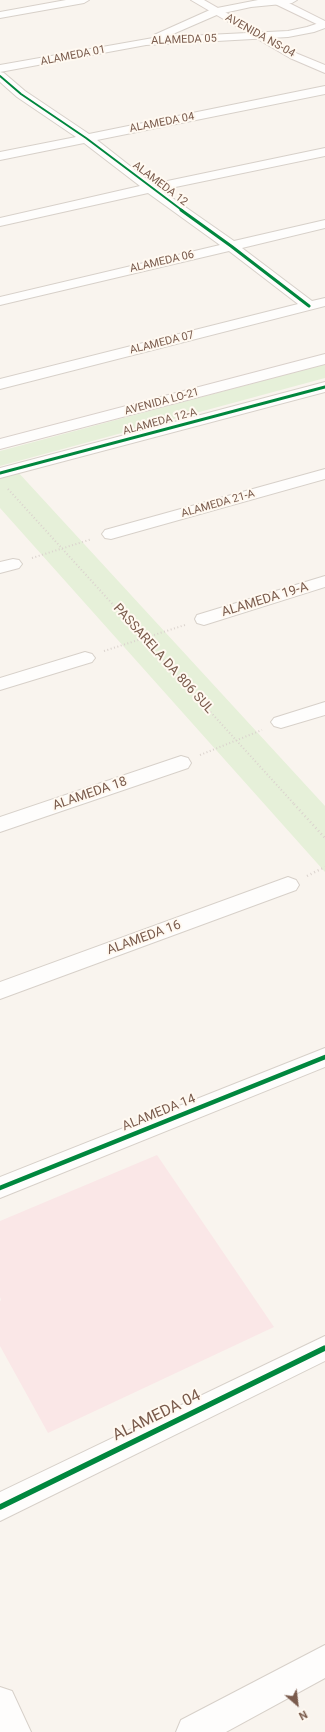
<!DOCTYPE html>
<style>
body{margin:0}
#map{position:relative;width:325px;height:1732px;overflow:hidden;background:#f9f4ee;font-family:Roboto,sans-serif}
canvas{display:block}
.north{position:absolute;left:277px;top:1684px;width:40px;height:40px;-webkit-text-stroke:3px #fff9f1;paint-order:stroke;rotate:152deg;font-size:11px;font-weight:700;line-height:16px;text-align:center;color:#7a5b4c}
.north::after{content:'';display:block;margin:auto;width:14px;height:18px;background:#7a5b4c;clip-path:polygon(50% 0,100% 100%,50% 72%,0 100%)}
</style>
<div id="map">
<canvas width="325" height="1732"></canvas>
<div class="north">N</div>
</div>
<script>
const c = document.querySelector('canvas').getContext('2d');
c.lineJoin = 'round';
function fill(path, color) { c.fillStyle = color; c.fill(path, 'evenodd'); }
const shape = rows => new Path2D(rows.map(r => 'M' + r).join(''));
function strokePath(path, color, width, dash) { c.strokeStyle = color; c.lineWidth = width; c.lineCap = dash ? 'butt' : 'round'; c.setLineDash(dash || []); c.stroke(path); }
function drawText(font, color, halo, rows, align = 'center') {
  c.font = font + ' Roboto,sans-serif'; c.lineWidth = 4; c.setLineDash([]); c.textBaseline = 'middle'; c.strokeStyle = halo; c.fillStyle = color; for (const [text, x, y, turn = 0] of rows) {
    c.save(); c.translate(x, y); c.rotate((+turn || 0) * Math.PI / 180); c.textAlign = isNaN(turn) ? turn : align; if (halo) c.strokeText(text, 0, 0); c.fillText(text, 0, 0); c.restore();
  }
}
const medical = shape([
 [157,1155,274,1327,48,1433,0,1346,0,1301,1,1300,0,1297,0,1221]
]);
const green = shape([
 [325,364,325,378,0,466,0,451],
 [17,471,325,806,325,872,0,508,0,476]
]);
const pathFar1 = shape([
 [8,489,295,805],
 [32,558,92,539],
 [104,651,185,625],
 [200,755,262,730]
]);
const path = shape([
 [294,804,325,838],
 [307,876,325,867]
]);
const street = shape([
 [66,0,89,0,84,3,0,18,0,12,66,0],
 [258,0,297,0,292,3,251,7,219,14,166,37,288,31,307,27,325,21,325,28,314,32,288,37,146,45,0,72,4,73,25,91,89,134,325,86,325,94,97,140,153,184,325,148,325,156,161,190,234,241,325,220,325,228,242,248,312,301,325,298,325,306,0,389,0,379,298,304,229,251,0,305,0,297,220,245,148,193,0,226,0,218,140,186,84,143,0,160,0,152,76,137,17,97,0,82,0,65,153,38,154,35,212,9,258,0],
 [325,382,325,392,0,478,0,468,325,382],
 [325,469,325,479,111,539,105,538,102,534,105,530,325,469],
 [13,559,19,560,22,564,19,568,0,573,0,562,13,559],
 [325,576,325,587,204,625,197,623,195,619,197,615,325,576],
 [85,652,92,654,95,658,92,662,0,690,0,678,85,652],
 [325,702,325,715,281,728,274,726,271,722,274,718,325,702],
 [181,756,188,758,191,763,188,768,0,832,0,817,181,756],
 [288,877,296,880,299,885,296,890,0,999,0,982,288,877],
 [325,1048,325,1067,0,1198,0,1177,325,1048],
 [325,1336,325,1361,0,1521,0,1492,325,1336],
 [325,1645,325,1678,226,1732,176,1732,181,1720,325,1645],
 [0,1687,12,1691,31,1732,0,1732,0,1687]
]);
const secondary = shape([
 [191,0,204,0,298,54,325,65,325,73,290,58,191,0],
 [270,0,283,0,325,21,325,28,271,2,270,0],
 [325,354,325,364,0,449,0,439,325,354]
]);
const cyclewayFar3 = shape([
 [0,76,21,94,86,138,183,211]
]);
const cyclewayFar2 = shape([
 [181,210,231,246,309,306],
 [0,473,325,387]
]);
const cyclewayFar1 = shape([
 [0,1188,325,1057]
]);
const cycleway = shape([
 [0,1507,325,1348]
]);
const farStreetnames = [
 ["AVENIDA NS-04",260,36,29],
 ["ALAMEDA 05",184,40,-2],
 ["ALAMEDA 01",73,56,-11],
 ["ALAMEDA 04",162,123,-11],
 ["ALAMEDA 12",160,184,37],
 ["ALAMEDA 06",162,262,-13],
 ["ALAMEDA 07",162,343,-14],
 ["AVENIDA LO-21",162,402,-15],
 ["ALAMEDA 12-A",160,422,-15],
 ["ALAMEDA 21-A",218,504,-16]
];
const streetNames = [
 ["ALAMEDA 19-A",265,600,-17],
 ["PASSARELA DA 806 SUL",163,659,48],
 ["ALAMEDA 18",90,794,-19],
 ["ALAMEDA 16",144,938,-20],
 ["ALAMEDA 14",159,1113,-22]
];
const nearStreetnames = [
 ["ALAMEDA 04",157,1416,-26]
];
fill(medical, '#fae7e7');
fill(green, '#e6f0d9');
strokePath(street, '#d7d0c9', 2);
strokePath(secondary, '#d9d0ca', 2);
strokePath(pathFar1, '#dbd3ce', 2, [1, 2.5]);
strokePath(path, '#dbd3ce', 2.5, [1, 3]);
fill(street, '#fefdfc');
fill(secondary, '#fefdfc');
strokePath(cyclewayFar3, '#00873e', 2);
strokePath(cyclewayFar2, '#00873e', 3);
strokePath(cyclewayFar1, '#00873e', 4.5);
strokePath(cycleway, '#00873e', 5.5);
drawText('11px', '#7a5b4c', '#fff9f1', farStreetnames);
drawText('13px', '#7a5b4c', '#fff9f1', streetNames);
drawText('16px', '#7a5b4c', '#fff9f1', nearStreetnames);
</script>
